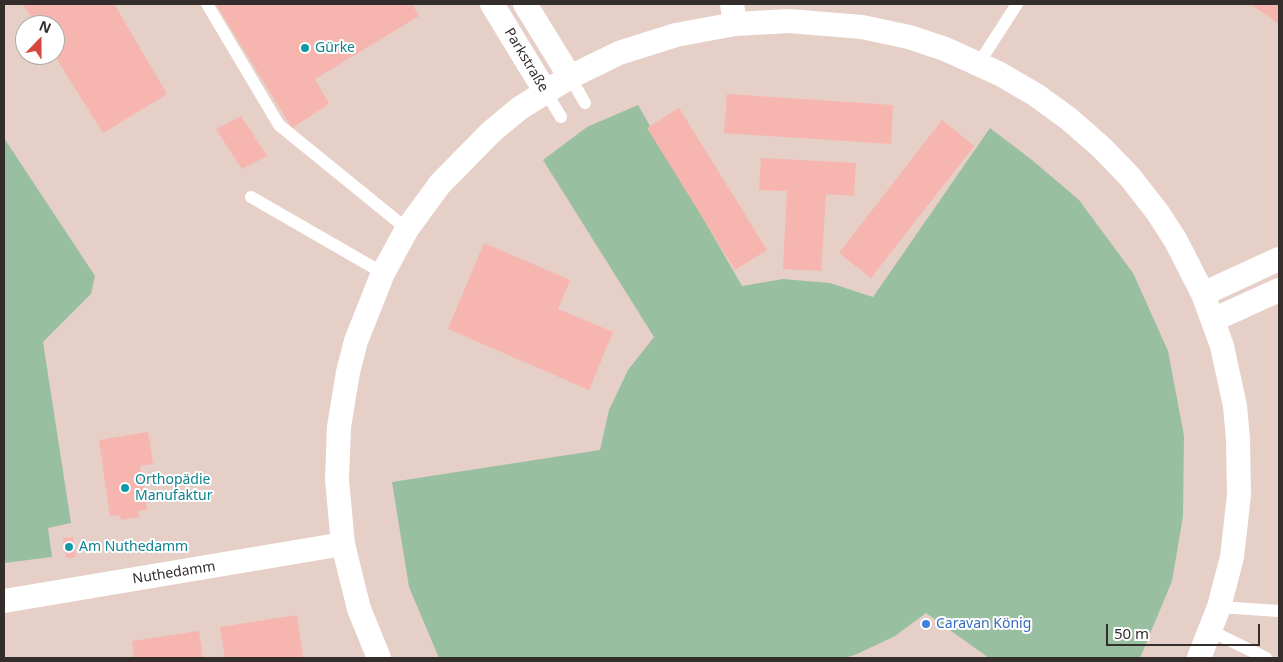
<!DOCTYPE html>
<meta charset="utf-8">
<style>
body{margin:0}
#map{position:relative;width:1283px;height:662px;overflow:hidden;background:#e9dbd5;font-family:"Noto Sans",sans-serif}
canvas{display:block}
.frame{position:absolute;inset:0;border:5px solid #332d2b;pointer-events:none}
.north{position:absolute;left:15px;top:15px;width:50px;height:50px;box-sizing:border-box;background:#fff;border:1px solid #adabaa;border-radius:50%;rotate:22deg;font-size:14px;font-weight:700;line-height:20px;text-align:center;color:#332d2b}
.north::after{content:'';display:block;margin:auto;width:18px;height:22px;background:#d5473d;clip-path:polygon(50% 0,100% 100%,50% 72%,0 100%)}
.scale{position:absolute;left:1106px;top:624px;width:154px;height:22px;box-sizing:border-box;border:2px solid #332d2b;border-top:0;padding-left:6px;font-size:15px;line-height:18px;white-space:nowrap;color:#332d2b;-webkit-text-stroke:4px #fff;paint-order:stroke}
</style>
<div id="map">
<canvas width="1283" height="662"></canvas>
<div class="frame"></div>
<div class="north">N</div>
<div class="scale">50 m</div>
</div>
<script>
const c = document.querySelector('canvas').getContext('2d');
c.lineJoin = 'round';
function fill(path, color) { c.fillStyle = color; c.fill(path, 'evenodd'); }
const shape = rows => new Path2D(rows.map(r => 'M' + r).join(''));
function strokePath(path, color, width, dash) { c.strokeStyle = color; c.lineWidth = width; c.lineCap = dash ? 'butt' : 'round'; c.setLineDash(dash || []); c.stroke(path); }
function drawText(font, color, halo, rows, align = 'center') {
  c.font = font + ' "Noto Sans",sans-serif'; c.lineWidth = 4; c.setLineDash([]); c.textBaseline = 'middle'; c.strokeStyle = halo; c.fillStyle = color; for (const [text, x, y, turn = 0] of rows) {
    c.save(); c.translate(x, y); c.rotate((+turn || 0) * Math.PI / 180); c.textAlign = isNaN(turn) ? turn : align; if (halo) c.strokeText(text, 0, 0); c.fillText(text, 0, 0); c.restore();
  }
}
const built = shape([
 [4,4,1279,4,1279,658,4,658],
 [25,25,55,25,55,55,25,55]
]);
const green = shape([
 [638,105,742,286,783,279,830,283,873,297,990,128,1032,160,1079,200,1133,273,1168,351,1184,436,1183,516,1172,581,1140,658,989,658,926,613,895,636,855,655,843,658,439,658,409,587,392,482,600,450,609,410,628,370,654,337,543,160,587,127],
 [4,138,95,276,91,294,43,342,71,523,48,528,52,557,4,563]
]);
const building = shape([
 [23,4,114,4,167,94,103,133,55,56,55,25,36,25],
 [216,4,412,4,419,16,315,79,329,104,292,128],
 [1250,4,1279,4,1279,24],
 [727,94,893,105,891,144,724,133],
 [679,108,767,250,735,270,647,128],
 [241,116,267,156,242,169,216,129],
 [942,120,974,146,871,278,839,253],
 [761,158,856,163,854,196,826,194,821,271,783,269,787,191,759,190],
 [484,243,570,280,558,309,613,332,589,390,448,329],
 [148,432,153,464,140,466,147,510,138,511,139,517,121,520,120,515,110,516,99,440],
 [73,537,76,557,66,558,63,538],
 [297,615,303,658,225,658,220,627],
 [199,631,203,658,134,658,132,641]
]);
const lane = shape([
 [207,4,279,125,407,229],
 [979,63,1017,4],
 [570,77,585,103],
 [545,91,561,117],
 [251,197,383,273],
 [1219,607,1279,611],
 [1211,631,1266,658]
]);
const street = shape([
 [492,4,545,91],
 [525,4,570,77],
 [732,4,735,24],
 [1203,294,1279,259],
 [1213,320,1279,290],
 [4,601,343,544],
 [379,658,359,609,343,544,337,480,339,427,348,372,356,341,383,273,407,229,440,184,491,132,520,108,570,77,619,53,676,35,735,24,789,21,862,27,909,37,945,49,1000,74,1036,95,1069,119,1102,148,1130,177,1158,213,1176,241,1203,294,1222,346,1235,406,1238,439,1239,495,1232,557,1219,607,1199,658]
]);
const markers = [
 [305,48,5,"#0f9aa8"],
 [125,488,5,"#0f9aa8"],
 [69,547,5,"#0f9aa8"],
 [926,624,5,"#3f7fe0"]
];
const cultureNames = [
 ["Gürke",315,48],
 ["Orthopädie",135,480],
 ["Manufaktur",135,496],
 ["Am Nuthedamm",79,547]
];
const streetNames = [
 ["Parkstraße",526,60,59],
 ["Nuthedamm",174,573,-9]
];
const shopNames = [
 ["Caravan König",936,624]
];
fill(built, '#e6cfc6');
fill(green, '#99bfa1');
fill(building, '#f6b5ae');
strokePath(lane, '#fff', 12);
strokePath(street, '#fff', 24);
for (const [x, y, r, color] of markers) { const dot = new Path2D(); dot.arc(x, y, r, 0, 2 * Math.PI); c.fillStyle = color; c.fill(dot); strokePath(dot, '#fff', 2); }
drawText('14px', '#0d838f', '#fff', cultureNames, 'left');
drawText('14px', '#332d2b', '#fff', streetNames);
drawText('14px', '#366cbe', '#fff', shopNames, 'left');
</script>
